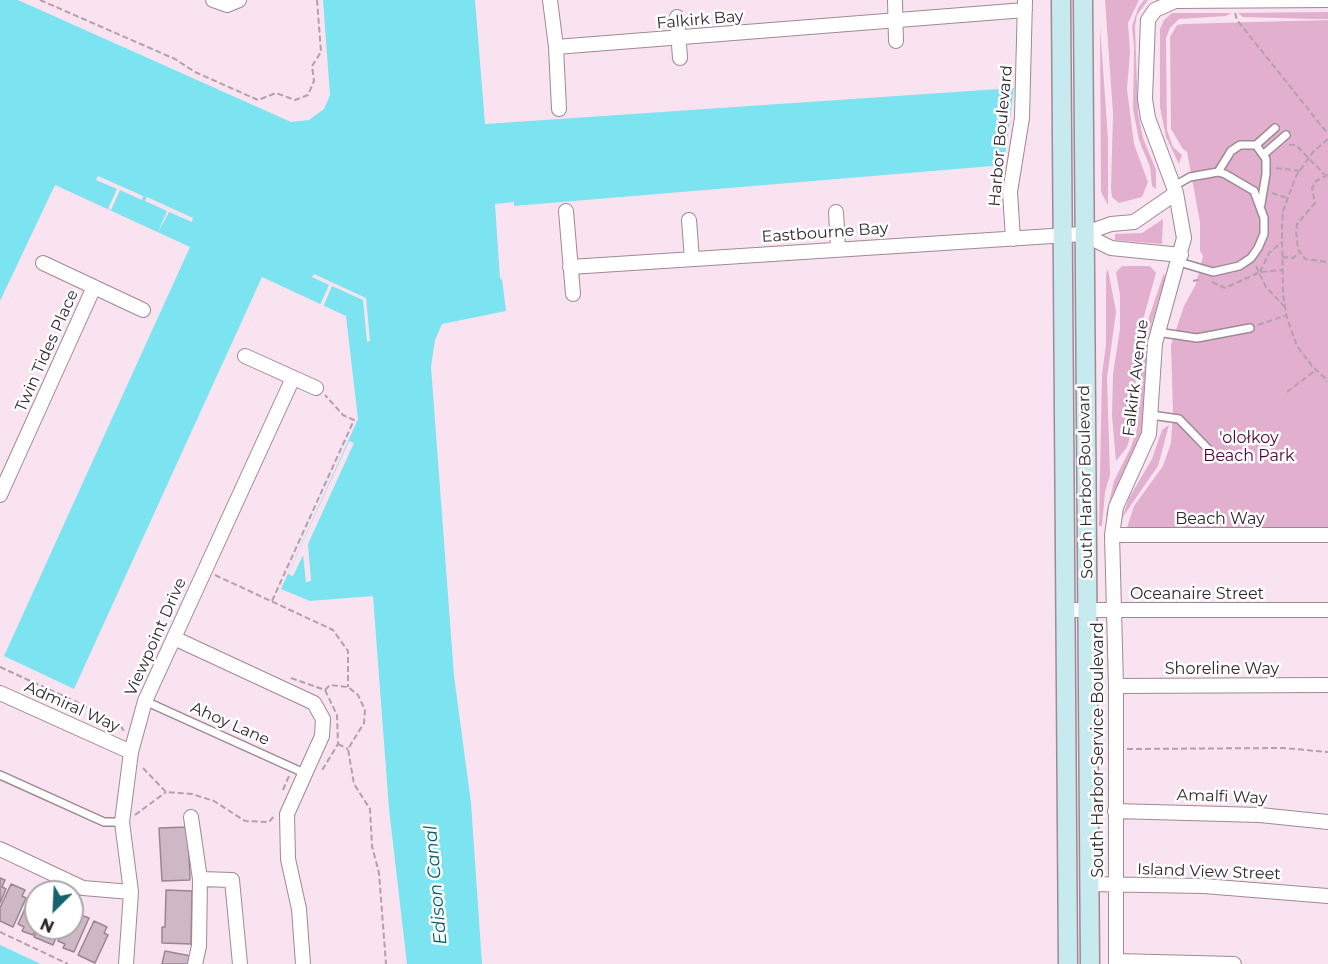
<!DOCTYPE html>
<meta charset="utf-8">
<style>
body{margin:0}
#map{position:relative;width:1328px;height:964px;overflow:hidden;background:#fae3f0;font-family:Montserrat,sans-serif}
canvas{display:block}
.north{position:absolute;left:24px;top:880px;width:60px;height:60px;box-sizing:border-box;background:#fff;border:2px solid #aca8aa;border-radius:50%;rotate:204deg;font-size:16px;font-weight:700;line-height:24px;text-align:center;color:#2f262b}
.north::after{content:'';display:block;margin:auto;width:21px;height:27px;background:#16636d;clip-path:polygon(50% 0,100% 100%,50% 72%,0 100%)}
</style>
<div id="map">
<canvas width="1328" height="964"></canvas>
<div class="north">N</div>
</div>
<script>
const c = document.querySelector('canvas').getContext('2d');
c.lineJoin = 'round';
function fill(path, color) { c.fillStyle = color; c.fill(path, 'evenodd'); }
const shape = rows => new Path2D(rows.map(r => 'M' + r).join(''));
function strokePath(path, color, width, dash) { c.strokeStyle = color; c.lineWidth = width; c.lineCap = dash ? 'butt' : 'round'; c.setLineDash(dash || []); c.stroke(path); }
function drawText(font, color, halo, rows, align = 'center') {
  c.font = font + ' Montserrat,sans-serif'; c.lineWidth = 5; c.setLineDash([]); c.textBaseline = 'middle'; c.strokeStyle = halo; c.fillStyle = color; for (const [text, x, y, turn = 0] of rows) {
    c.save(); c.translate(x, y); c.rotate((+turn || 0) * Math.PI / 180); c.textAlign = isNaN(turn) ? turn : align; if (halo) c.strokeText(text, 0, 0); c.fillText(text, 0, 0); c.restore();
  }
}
const green = shape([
 [1105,0,1139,0,1128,23,1130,52,1127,89,1134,144,1148,182,1142,197,1119,203,1112,197,1111,188,1113,114],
 [1144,0,1148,0,1137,15,1135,26,1138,113,1143,138,1156,170,1156,189,1152,186,1150,167,1139,140,1133,109,1134,48,1132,26,1138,8],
 [1328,12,1328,19,1315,19,1243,17,1238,13],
 [1172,13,1231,13,1226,16,1179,19,1170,28,1166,38,1167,130,1173,147,1182,155,1179,164,1166,137,1160,107,1160,29,1164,20],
 [1328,20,1328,527,1128,529,1127,528,1134,506,1163,466,1171,443,1173,411,1171,345,1184,306,1196,284,1203,256,1200,251,1200,222,1187,152,1183,149,1171,129,1170,37,1177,25,1183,24],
 [1100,26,1108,139,1108,205,1101,192],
 [1163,219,1162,244,1115,240,1115,234,1142,233],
 [1122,266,1150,266,1156,273,1139,334,1132,431,1127,447,1116,461,1112,416,1113,374,1120,329,1120,295,1116,272],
 [1108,269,1116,312,1107,378,1110,475,1105,492,1102,526,1099,526,1102,375,1106,344,1106,274],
 [1164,273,1165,279,1147,339,1143,426,1139,442,1111,501,1108,518,1106,516,1114,481,1131,447,1137,429,1144,332],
 [1169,425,1158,466,1122,518,1129,498,1152,459,1162,430]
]);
const water = shape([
 [0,0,18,0,291,122,309,120,324,109,330,95,323,0,475,0,485,124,1014,88,1004,165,514,206,514,202,495,204,500,279,502,279,506,311,442,324,435,340,431,367,454,676,471,803,482,964,407,964,389,809,373,596,310,601,281,589,358,419,346,316,262,277,74,689,4,656,190,247,55,185,0,301],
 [0,945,41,964,0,964]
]);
const pier = shape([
 [98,176,143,196,142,200,120,190,111,210,108,209,117,189,96,180],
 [147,197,193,218,192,222,169,212,158,232,167,211,145,201],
 [314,274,366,298,370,341,367,342,363,300,332,286,323,307,320,305,329,285,312,277],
 [349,441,354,443,308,544,311,581,306,582,303,555,293,576,288,574]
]);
const building = shape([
 [188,827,190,880,162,881,159,828,188,827],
 [0,878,5,880,2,887,6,889,0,903,0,878],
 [11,884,25,890,22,896,26,898,13,927,0,921,0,908,11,884],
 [166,890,192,891,191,944,162,943,162,927,165,927,166,890],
 [35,895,36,928,33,935,22,931,24,927,18,924,29,900,32,901,35,895],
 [75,913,89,918,74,952,63,948,65,944,58,941,64,928,72,928,75,913],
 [94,921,107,927,104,933,108,935,95,963,78,955,94,921],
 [38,928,60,928,53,945,34,937,38,928],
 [165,951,191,956,190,964,162,964,165,951]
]);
const path = shape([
 [40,0,175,59,195,72,258,100,276,93,295,100,308,95,314,81,312,66,321,52,317,0],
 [1235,13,1237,20,1328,134],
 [1328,139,1313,152,1296,176,1283,211,1282,228,1283,294,1287,318,1297,346,1312,366,1328,381],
 [1289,145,1296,145,1325,175],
 [1276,168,1300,171],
 [1328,175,1316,181,1312,188,1315,203,1297,224,1296,231,1298,249,1305,259,1328,262],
 [1272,193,1287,198],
 [1282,257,1293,258,1299,253],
 [1256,266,1266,287,1285,307],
 [1260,272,1269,253,1282,242],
 [1193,281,1202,279],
 [1212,282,1225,288,1260,272,1283,270],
 [1258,325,1287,315],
 [1287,392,1316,370],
 [215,575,333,630,348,651,348,687],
 [272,601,354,420,343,415,325,395],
 [0,667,83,705,108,723,120,725,124,731],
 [291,678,325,690,337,715,338,744,321,772],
 [325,690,330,685,348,687,358,695,365,710,364,723,348,749,354,784,370,809,372,846,379,873,386,964],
 [338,744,348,749],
 [1127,749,1283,748,1328,752],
 [143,768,166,792,192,794,214,801,245,821,269,822,275,815],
 [283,790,289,776],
 [135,815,166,792],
 [0,932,68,964]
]);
const lane = shape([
 [1256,145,1275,128],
 [1264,154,1286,135],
 [1218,172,1231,151,1240,145,1256,145,1266,159,1266,174,1261,204],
 [1174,186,1190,177,1218,172,1225,174,1254,191,1264,218,1264,234,1258,248,1251,258,1239,266,1213,272,1179,262],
 [1157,332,1197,338,1250,328],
 [1151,415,1179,419,1211,452],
 [145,701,304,773],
 [0,775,104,822,122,822]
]);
const street = shape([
 [213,0,227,5,239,0],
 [550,0,556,47,559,109],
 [895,0,896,41],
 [677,17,680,58],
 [556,47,1025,10],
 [566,211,573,294],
 [836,212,838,248],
 [689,220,692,259],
 [1083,234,1111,248,1181,255],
 [1013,239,1010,192,1022,118,1025,0],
 [43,263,143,310],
 [570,267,1083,234,1111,224,1134,222,1176,193],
 [245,356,316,388],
 [0,495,94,287],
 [1112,535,1328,535],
 [1066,610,1328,610],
 [174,638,314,703,323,719,322,736,287,814,288,859,299,909,303,964],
 [1116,686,1328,685],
 [0,693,131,752],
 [1115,811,1260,815,1328,822],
 [191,817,200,879,199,946,195,964],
 [0,849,83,888,131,892],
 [200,879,232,880,240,964],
 [1089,884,1204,886,1328,896],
 [1116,961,1234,964],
 [126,964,131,892,122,822,131,752,145,701,293,378],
 [1116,964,1116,686,1112,535,1116,507,1149,434,1155,343,1184,238,1176,193,1148,118,1145,99,1148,20,1155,10,1175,1,1328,0]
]);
const secondary = shape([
 [1061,0,1068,964],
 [1083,0,1090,964]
]);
const streetNames = [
 ["Falkirk Bay",700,20,-5],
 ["Harbor Boulevard",1001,136,-85],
 ["Eastbourne Bay",825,233,-4],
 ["Twin Tides Place",47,351,-66],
 ["Falkirk Avenue",1136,378,-83],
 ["South Harbor Boulevard",1086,482,-91],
 ["Beach Way",1220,519],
 ["Oceanaire Street",1197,594],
 ["Viewpoint Drive",156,637,-66],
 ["Shoreline Way",1222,669],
 ["Admiral Way",72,707,24],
 ["Ahoy Lane",230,724,24],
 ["South Harbor Service Boulevard",1098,750,-90],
 ["Amalfi Way",1222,797,2],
 ["Island View Street",1209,872,2]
];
const parkNames = [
 ["'olołkoy",1249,438],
 ["Beach Park",1249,456]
];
const waterNames = [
 ["Edison Canal",436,885,-95]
];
fill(green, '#e3afcf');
fill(water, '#7ce3f1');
fill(pier, '#fae3f0');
fill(building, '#ceb8c5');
strokePath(building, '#9b8592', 1.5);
strokePath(lane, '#9e8995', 10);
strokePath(street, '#9e8995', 16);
strokePath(secondary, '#9e8995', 21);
strokePath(path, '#b2a0aa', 2, [6, 3]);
strokePath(lane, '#fff', 7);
strokePath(street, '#fff', 14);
strokePath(secondary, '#c7eaee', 18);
drawText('16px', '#2f262b', '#fff', streetNames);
drawText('16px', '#51003d', '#fff', parkNames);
drawText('italic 18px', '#005e69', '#fff', waterNames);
</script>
